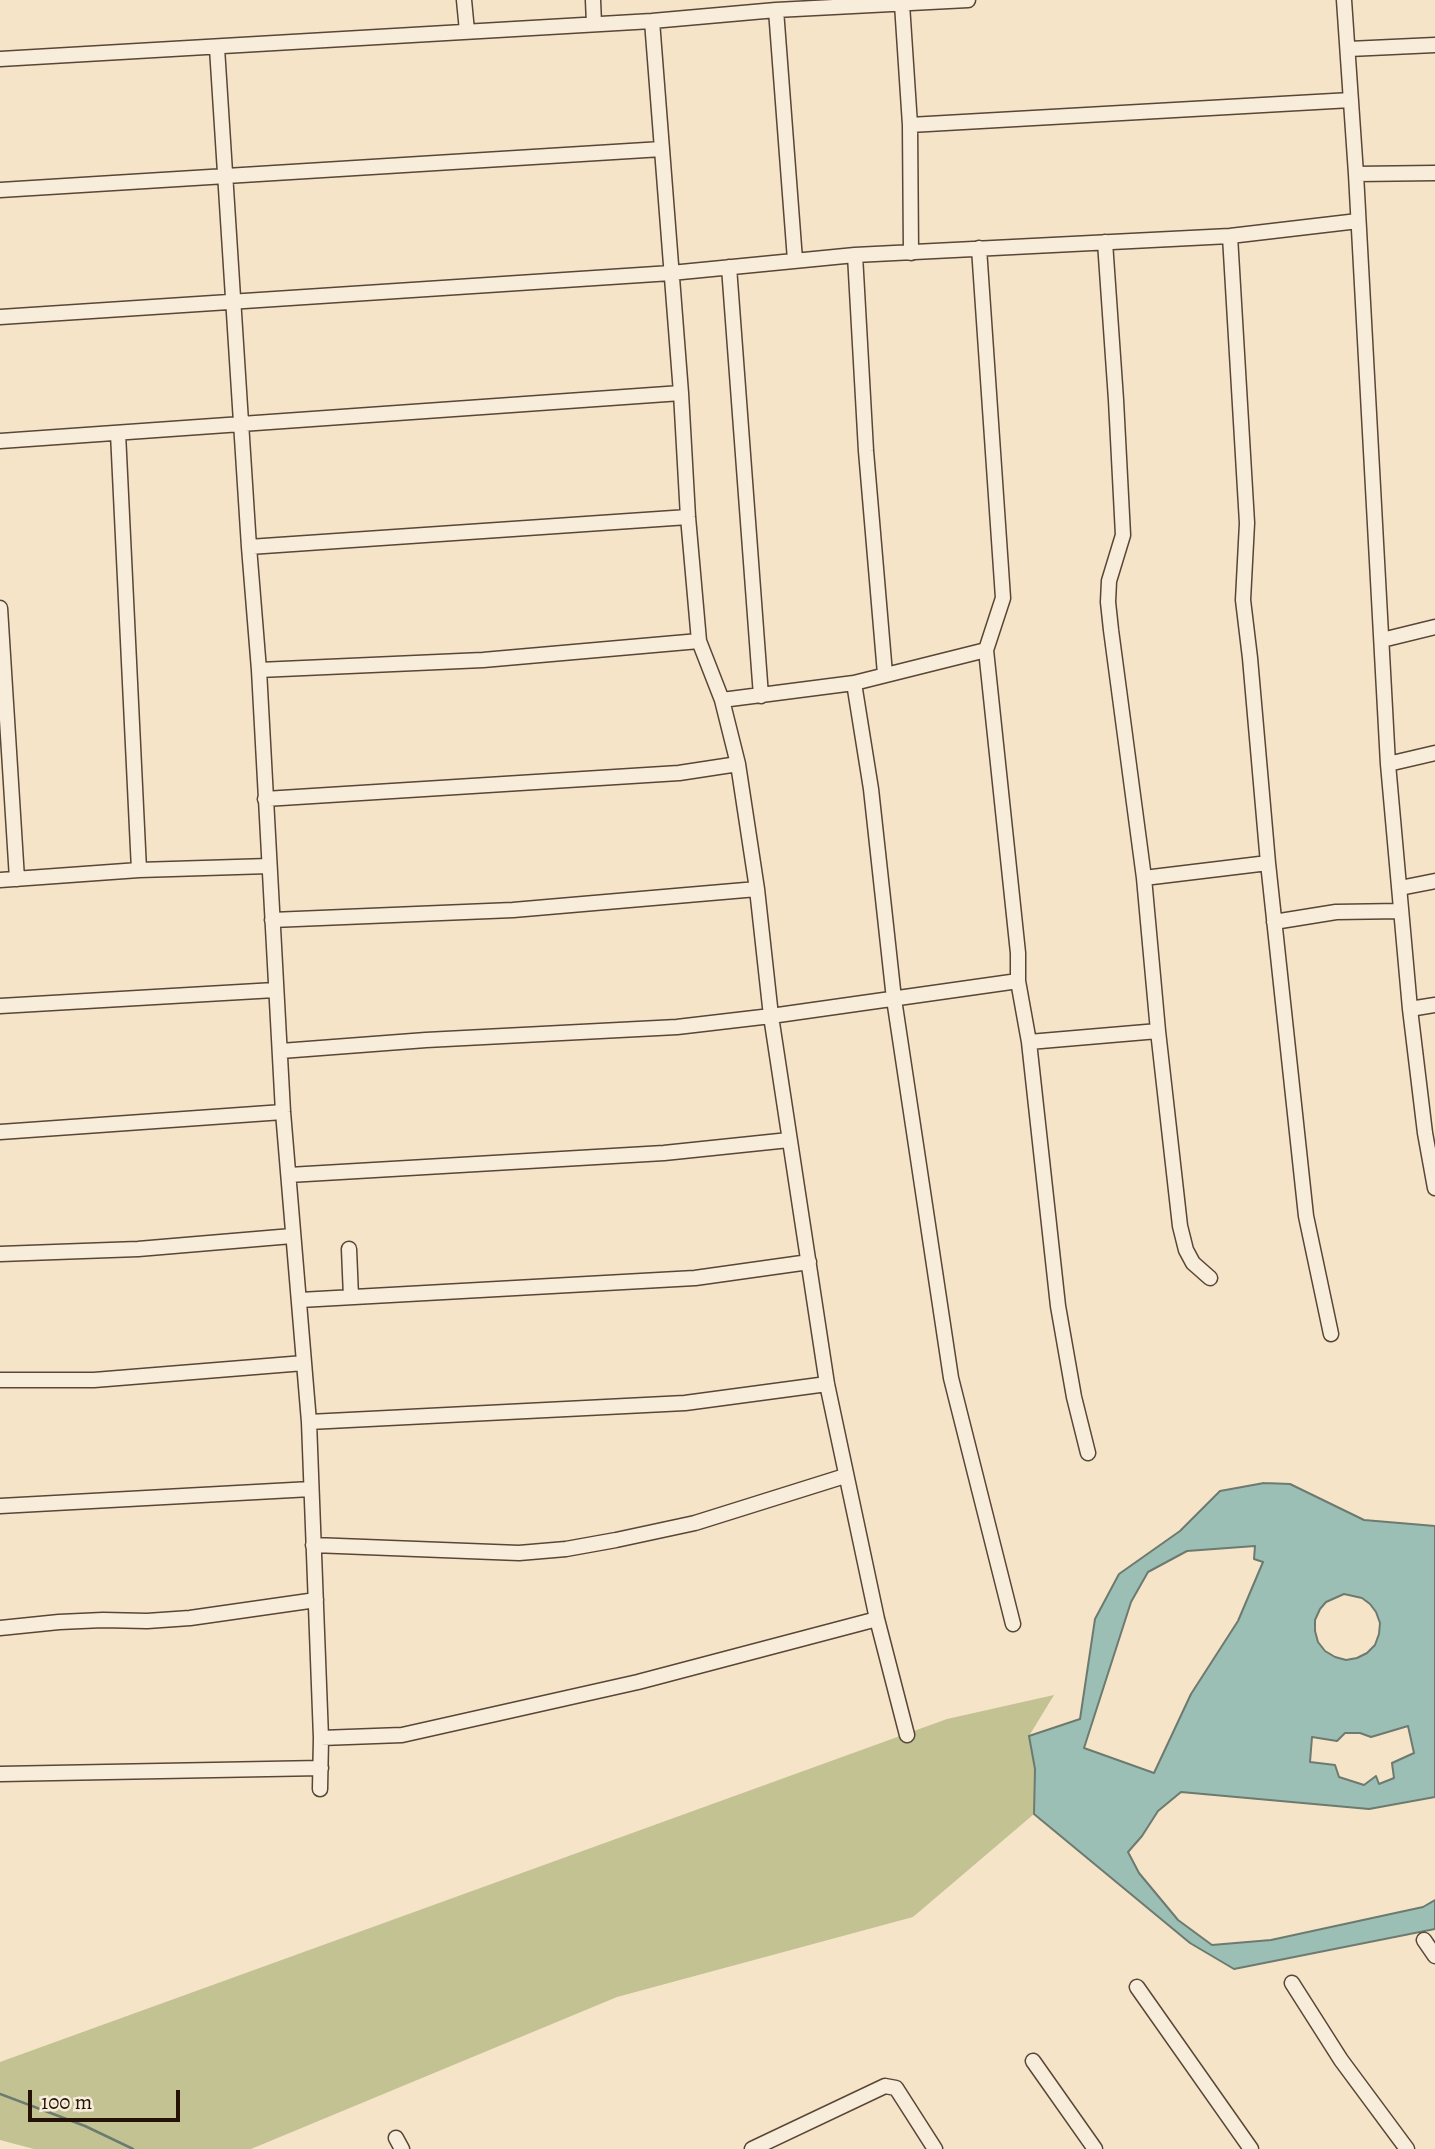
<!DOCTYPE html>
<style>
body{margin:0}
#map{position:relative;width:1435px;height:2149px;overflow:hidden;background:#f5e4c8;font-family:Alegreya,serif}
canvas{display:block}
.scale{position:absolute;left:28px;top:2090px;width:152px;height:32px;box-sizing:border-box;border:4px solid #231205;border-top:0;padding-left:9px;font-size:21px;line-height:24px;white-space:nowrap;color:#231205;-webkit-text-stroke:5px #f8eddb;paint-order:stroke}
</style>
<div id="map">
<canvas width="1435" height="2149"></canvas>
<div class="scale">100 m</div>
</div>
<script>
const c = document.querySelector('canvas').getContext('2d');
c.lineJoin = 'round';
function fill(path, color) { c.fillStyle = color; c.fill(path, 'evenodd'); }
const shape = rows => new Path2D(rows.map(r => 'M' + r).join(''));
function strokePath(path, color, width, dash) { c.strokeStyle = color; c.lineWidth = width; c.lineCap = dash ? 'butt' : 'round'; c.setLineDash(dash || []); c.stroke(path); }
const green = shape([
 [1054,1695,1029,1736,1035,1769,1034,1814,913,1917,617,1997,251,2149,34,2149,0,2140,0,2062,947,1719]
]);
const water = shape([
 [1264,1483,1290,1484,1364,1520,1435,1526,1435,1797,1369,1809,1181,1792,1158,1811,1142,1836,1128,1852,1139,1873,1178,1920,1212,1945,1271,1940,1423,1907,1435,1900,1435,1929,1234,1969,1190,1943,1034,1814,1035,1769,1029,1736,1080,1719,1095,1619,1119,1574,1180,1531,1220,1491,1264,1483],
 [1255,1546,1254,1559,1263,1562,1238,1621,1191,1694,1154,1773,1084,1748,1131,1602,1148,1572,1187,1551,1255,1546],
 [1344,1594,1362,1598,1370,1604,1376,1612,1380,1623,1379,1634,1375,1645,1367,1653,1357,1658,1346,1660,1335,1657,1325,1651,1318,1642,1315,1631,1315,1620,1320,1609,1326,1602,1344,1594],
 [1408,1726,1414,1753,1392,1763,1394,1778,1379,1784,1376,1776,1364,1785,1339,1777,1335,1765,1310,1762,1312,1737,1337,1741,1345,1733,1360,1733,1371,1737,1408,1726]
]);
const stream = shape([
 [0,2094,85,2126,133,2149]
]);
const minor = shape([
 [464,0,467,31],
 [593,0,594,24],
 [1344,0,1356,174,1388,764,1410,1009,1425,1133,1435,1188],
 [902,4,910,125,911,253],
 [776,10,795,260],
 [652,21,681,393,688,517,699,641,722,700,738,764,757,889,771,1016,827,1384,877,1619,907,1735],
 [217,48,249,547,259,670,283,1112,309,1422,321,1738,320,1789],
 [1349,49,1435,45],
 [0,59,652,21,776,10,968,0],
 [910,125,1351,100],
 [1356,174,1435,173],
 [0,190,662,149],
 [1230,236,1247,523,1243,600,1250,658,1268,863,1306,1216,1331,1334],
 [1105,242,1116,400,1123,535,1109,581,1108,602,1111,630,1144,878,1158,1031,1180,1226,1186,1250,1193,1263,1210,1278],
 [979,248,1003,598,986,650,1018,953,1018,981,1029,1042,1058,1306,1074,1397,1088,1453],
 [855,255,866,451,885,674],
 [729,267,761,696],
 [0,317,671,273,855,255,1230,236,1358,221],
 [118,433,139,870],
 [0,441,681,393],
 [249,547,688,517],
 [0,608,17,879],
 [1382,640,1435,627],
 [259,670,483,660,699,641],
 [854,683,871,789,894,999,951,1378,1013,1624],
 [722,700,854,683,986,650],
 [1388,764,1435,753],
 [265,799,679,773,738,764],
 [1144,878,1268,863],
 [0,880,139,870,269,866],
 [1400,888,1435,881],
 [272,920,513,910,757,889],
 [1274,922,1336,912,1401,911],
 [0,1006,275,990],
 [1410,1009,1435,1005],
 [1029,1042,1158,1031],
 [281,1051,426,1040,677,1027,771,1016,1018,981],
 [0,1132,283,1112],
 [289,1175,664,1153,789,1140],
 [349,1249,351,1297],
 [0,1254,138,1249,292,1236],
 [300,1300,695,1278,809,1262],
 [0,1380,94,1380,304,1363],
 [309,1422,685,1403,827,1384],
 [0,1506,311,1489],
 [313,1545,519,1553,566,1549,616,1540,695,1523,845,1476],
 [0,1628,59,1622,103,1620,147,1621,190,1618,316,1600],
 [321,1738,402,1735,638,1682,877,1619],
 [0,1774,321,1768],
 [1424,1940,1435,1956],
 [1292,1983,1341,2060,1407,2149],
 [1137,1987,1251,2149],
 [1033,2061,1095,2149],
 [396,2138,402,2149],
 [752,2149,885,2086,896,2088,935,2149]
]);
fill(green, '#c2c292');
fill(water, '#9cbfb5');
strokePath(water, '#6c7a6f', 2);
strokePath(stream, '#6c7a6f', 2.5);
strokePath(minor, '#584636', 17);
strokePath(minor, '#f8eddb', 14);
</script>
